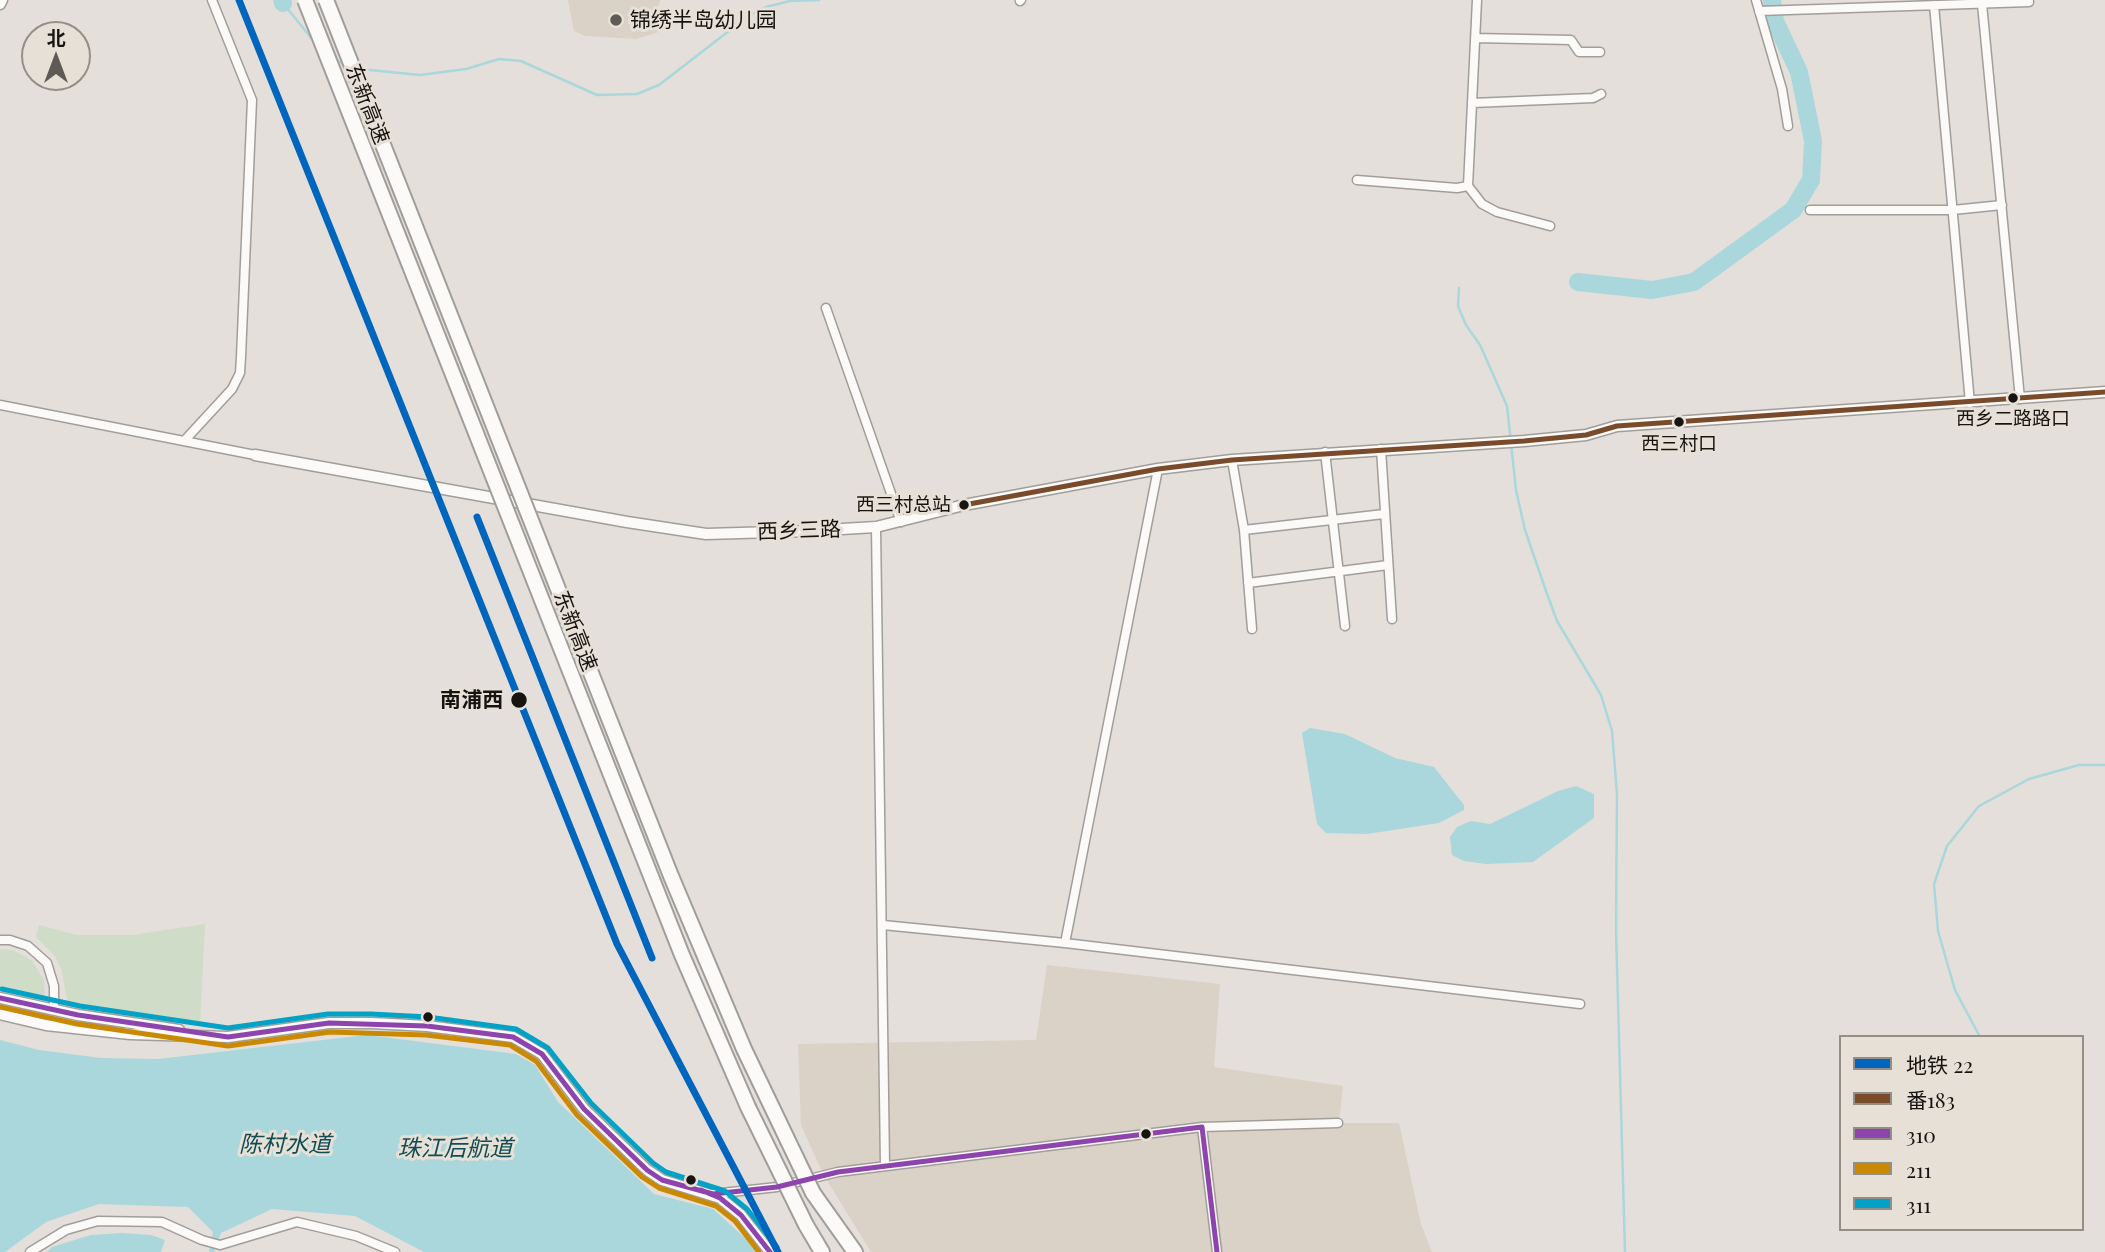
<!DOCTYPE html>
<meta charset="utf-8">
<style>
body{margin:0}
#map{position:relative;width:2105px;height:1252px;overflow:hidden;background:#e4dfda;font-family:"Playfair Display","Noto Sans SC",serif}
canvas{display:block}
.legend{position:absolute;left:1839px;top:1035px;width:245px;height:196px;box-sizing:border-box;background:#e7e0d7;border:2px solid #938e88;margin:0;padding:9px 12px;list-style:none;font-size:21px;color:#161411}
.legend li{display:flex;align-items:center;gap:14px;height:35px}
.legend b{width:35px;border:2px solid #938e88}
.north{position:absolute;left:21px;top:21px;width:70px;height:70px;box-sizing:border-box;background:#e7e0d7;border:2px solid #938e88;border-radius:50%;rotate:0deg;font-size:19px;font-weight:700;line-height:28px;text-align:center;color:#161411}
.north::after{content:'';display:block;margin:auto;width:24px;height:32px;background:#5e5b57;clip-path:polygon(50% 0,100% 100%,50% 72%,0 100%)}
</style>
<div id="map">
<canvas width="2105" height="1252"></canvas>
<ul class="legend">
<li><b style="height:9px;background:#0065bd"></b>地铁 22</li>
<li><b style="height:9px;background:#7a4b2a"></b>番183</li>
<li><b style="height:9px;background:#8e44ad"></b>310</li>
<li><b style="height:9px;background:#ca8903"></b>211</li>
<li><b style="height:9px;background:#01a2c5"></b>311</li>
</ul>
<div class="north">北</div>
</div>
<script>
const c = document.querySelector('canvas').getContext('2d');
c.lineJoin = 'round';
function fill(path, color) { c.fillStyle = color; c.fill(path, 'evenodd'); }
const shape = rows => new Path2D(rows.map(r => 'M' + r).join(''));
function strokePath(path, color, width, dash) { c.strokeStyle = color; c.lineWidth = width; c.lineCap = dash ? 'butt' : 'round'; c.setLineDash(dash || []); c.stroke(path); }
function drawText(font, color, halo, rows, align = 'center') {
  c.font = font + ' "Playfair Display","Noto Sans SC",serif'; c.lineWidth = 6; c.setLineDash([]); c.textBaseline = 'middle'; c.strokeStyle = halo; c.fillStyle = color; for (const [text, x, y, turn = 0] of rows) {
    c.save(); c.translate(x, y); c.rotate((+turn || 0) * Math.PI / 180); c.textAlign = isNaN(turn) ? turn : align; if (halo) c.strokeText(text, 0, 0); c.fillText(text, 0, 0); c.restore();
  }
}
const built = shape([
 [568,0,661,0,656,10,662,31,636,39,585,36,574,31],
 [1047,965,1220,984,1214,1067,1343,1086,1339,1123,1399,1123,1421,1224,1432,1252,871,1252,823,1174,801,1125,798,1044,1036,1040]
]);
const green = shape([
 [205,924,200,1024,143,1018,68,1004,61,968,55,956,36,937,39,925,77,935,133,935],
 [0,949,13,950,32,961,44,980,45,1002,0,990]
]);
const water = shape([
 [1310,728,1345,734,1395,758,1434,767,1464,805,1464,810,1439,823,1367,834,1326,833,1317,824,1302,733],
 [1576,786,1594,794,1594,818,1533,862,1486,864,1464,861,1452,855,1450,837,1457,827,1471,821,1490,824,1558,791],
 [367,1035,516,1054,535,1065,558,1102,654,1194,713,1209,746,1239,756,1252,424,1252,355,1216,272,1209,221,1233,214,1252,209,1252,213,1232,188,1207,99,1204,46,1222,5,1252,0,1252,0,1040,39,1050,101,1058,158,1059],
 [121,1233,151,1235,165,1240,161,1252,47,1252,52,1247,91,1235]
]);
const stream = shape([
 [283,3,316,44],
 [335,59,347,66],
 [360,69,420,75,466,69,499,59,521,61,597,95,637,94,659,85,747,17,766,7,790,1,819,0],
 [1459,288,1458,306,1466,325,1480,345,1507,406,1516,490,1525,530,1546,591,1557,621,1601,695,1612,731,1617,794,1616,930,1625,1252],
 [1980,1037,1955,990,1938,931,1934,884,1947,846,1979,806,2029,779,2079,765,2105,765]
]);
const river = shape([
 [282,0,283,3],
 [1578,282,1652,290,1694,282,1793,210,1811,180,1813,141,1799,72,1775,21,1772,0]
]);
const minor = shape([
 [1756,0,1782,89,1788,126],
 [1020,1,1021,0],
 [1982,4,2020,399],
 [1934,5,1970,403],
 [1759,11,2029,2],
 [1475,38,1571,40,1579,52,1600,52],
 [1472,103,1593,98,1601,94],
 [1357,180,1457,188,1468,186,1477,0],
 [1468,186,1482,204,1497,212,1550,226],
 [1810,210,1953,210,2002,205],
 [826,308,901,522],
 [0,405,255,455],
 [185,440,232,389,240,373,241,357,252,100,212,0],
 [1381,449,1392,619],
 [1325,452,1345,626],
 [1232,460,1244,530,1252,629],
 [876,527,885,1165],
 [1244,530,1384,514],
 [1248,583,1388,565],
 [883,925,1065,943,1580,1004],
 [0,940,10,940,28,946,47,963,54,986,54,1010],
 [1065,943,1158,469],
 [1202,1127,1217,1252],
 [713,1194,777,1187,838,1172,1202,1127,1338,1123],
 [30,1252,66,1230,98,1221,162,1222,202,1240,220,1245,297,1222,356,1236,395,1252]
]);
const tertiary = shape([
 [0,4,2,0],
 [255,455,627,522,706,534,808,531,876,527,964,505,1158,469,1232,460,1524,441,1586,435,1617,426,2105,392],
 [0,998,78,1015,179,1030],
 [0,1014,46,1025,130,1034,228,1037,329,1023,371,1023,427,1026,513,1037,542,1054,584,1109,647,1170,662,1180,720,1198,741,1215,770,1252]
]);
const motorway = shape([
 [813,1193,855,1252],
 [806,1225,822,1252]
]);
const motorwayBridge = shape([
 [305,0,682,955,748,1107,806,1225],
 [326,0,671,876,744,1049,813,1193]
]);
const bus1 = shape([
 [964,505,1158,469,1232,460,1524,441,1586,435,1617,426,2105,392]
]);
const bus2 = shape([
 [0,998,78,1015,228,1037,329,1023,427,1026,513,1037,542,1054,584,1109,647,1170,662,1180,713,1194,777,1187,838,1172,1202,1127,1217,1252],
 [701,1190,720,1198,741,1215,770,1252]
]);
const bus3 = shape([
 [0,1007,77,1024,228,1046,330,1032,426,1035,510,1045,536,1061,577,1115,642,1177,659,1188,716,1206,735,1221,759,1252]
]);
const bus4 = shape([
 [2,989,80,1006,228,1028,328,1014,371,1014,428,1017,516,1029,548,1048,591,1103,653,1163,666,1172,725,1191,747,1209,777,1247]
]);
const metro1 = shape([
 [239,0,617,944,778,1252],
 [477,517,652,958]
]);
const markers = [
 [616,20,7,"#5e5b57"],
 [2013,398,6,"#161411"],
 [1679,422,6,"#161411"],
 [964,505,6,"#161411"],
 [519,700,9,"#161411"],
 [428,1017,6,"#161411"],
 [1146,1134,6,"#161411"],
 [691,1180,6,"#161411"]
];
const busNames = [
 ["西乡二路路口",2013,419],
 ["西三村口",1679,444],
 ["西三村总站",951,505,"right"]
];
const poiNames = [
 ["锦绣半岛幼儿园",630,20]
];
const streetNames = [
 ["东新高速",367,104,69],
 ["西乡三路",799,531,-2],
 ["东新高速",575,631,69]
];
const stopNames = [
 ["南浦西",503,700]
];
const waterNames = [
 ["陈村水道",285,1145],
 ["珠江后航道",455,1149]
];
fill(built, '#dad2c7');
fill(green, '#cfdcc7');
fill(water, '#a9d7dc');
strokePath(stream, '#a9d7dc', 2.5);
strokePath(river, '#a9d7dc', 18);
strokePath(minor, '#a19e9a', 11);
strokePath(tertiary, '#a19e9a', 13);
strokePath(motorway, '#a19e9a', 18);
strokePath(minor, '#fbfaf9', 8);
strokePath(tertiary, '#fbfaf9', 10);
strokePath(motorway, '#fbfaf9', 14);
strokePath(motorwayBridge, '#a19e9a', 18, []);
strokePath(motorwayBridge, '#fbfaf9', 14);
strokePath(bus1, '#7a4b2a', 5);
strokePath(bus2, '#8e44ad', 5);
strokePath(bus3, '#ca8903', 5);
strokePath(bus4, '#01a2c5', 5);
strokePath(metro1, '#0065bd', 7);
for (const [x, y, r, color] of markers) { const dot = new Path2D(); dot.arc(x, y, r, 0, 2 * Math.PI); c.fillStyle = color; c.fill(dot); strokePath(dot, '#e7e0d7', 2.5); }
drawText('19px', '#161411', '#e7e0d7', busNames);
drawText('21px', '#161411', '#e7e0d7', poiNames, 'left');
drawText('21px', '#161411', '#e7e0d7', streetNames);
drawText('bold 21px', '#161411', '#e7e0d7', stopNames, 'right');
drawText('italic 23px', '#104d54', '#e7e0d7', waterNames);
</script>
